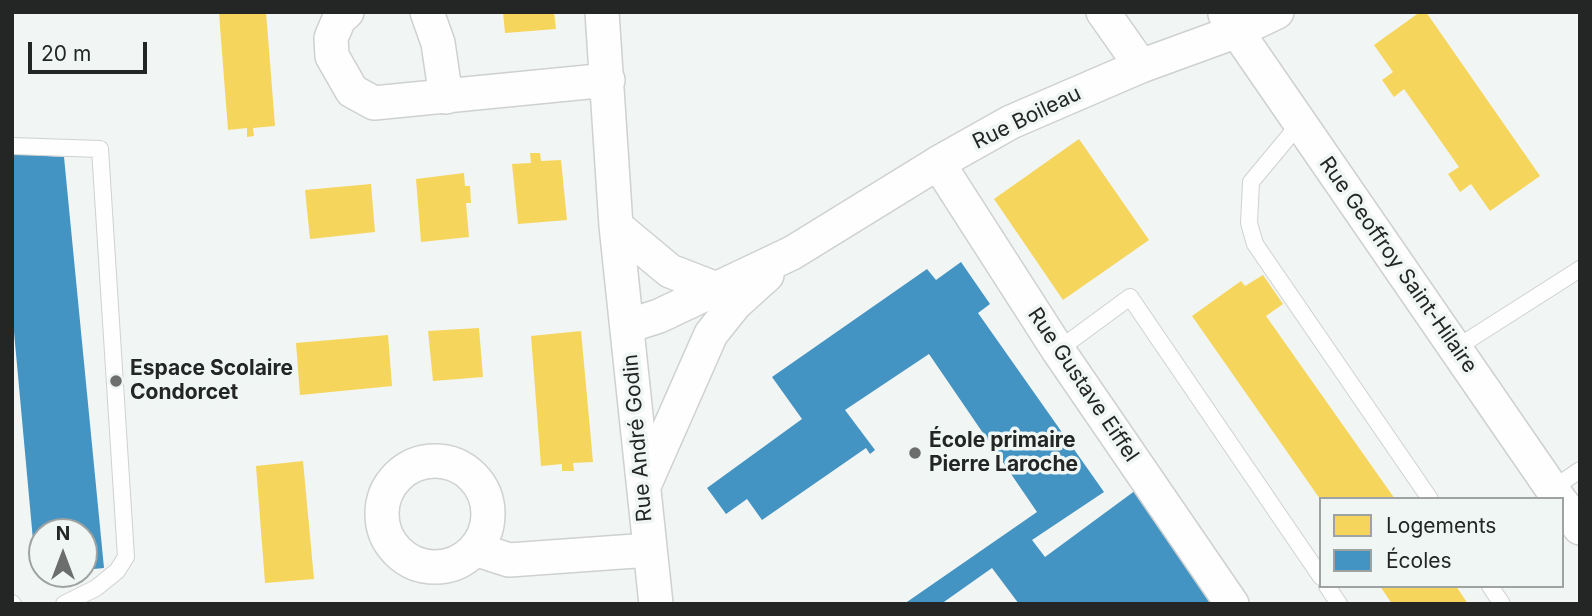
<!DOCTYPE html>
<meta charset="utf-8">
<style>
body{margin:0}
#map{position:relative;width:1592px;height:616px;overflow:hidden;background:#f1f5f3;font-family:Inter,sans-serif}
canvas{display:block}
.frame{position:absolute;inset:0;border:14px solid #242626;pointer-events:none}
.legend{position:absolute;left:1319px;top:497px;width:245px;height:91px;box-sizing:border-box;background:#f0f6f4;border:2px solid #9ea3a2;margin:0;padding:9px 12px;list-style:none;font-size:21px;color:#242626}
.legend li{display:flex;align-items:center;gap:14px;height:35px}
.legend b{width:35px;border:2px solid #9ea3a2}
.north{position:absolute;left:28px;top:518px;width:70px;height:70px;box-sizing:border-box;background:#f0f6f4;border:2px solid #9ea3a2;border-radius:50%;rotate:0deg;font-size:19px;font-weight:700;line-height:28px;text-align:center;color:#242626}
.north::after{content:'';display:block;margin:auto;width:24px;height:32px;background:#6c6e6e;clip-path:polygon(50% 0,100% 100%,50% 72%,0 100%)}
.scale{position:absolute;left:28px;top:42px;width:119px;height:32px;box-sizing:border-box;border:4px solid #242626;border-top:0;padding-left:9px;font-size:21px;line-height:24px;white-space:nowrap;color:#242626;-webkit-text-stroke:5px #f0f6f4;paint-order:stroke}
</style>
<div id="map">
<canvas width="1592" height="616"></canvas>
<div class="frame"></div>
<ul class="legend">
<li><b style="height:19px;background:#f6d55c"></b>Logements</li>
<li><b style="height:19px;background:#4393c3"></b>Écoles</li>
</ul>
<div class="north">N</div>
<div class="scale">20 m</div>
</div>
<script>
const c = document.querySelector('canvas').getContext('2d');
c.lineJoin = 'round';
function fill(path, color) { c.fillStyle = color; c.fill(path, 'evenodd'); }
const shape = rows => new Path2D(rows.map(r => 'M' + r).join(''));
function strokePath(path, color, width, dash) { c.strokeStyle = color; c.lineWidth = width; c.lineCap = dash ? 'butt' : 'round'; c.setLineDash(dash || []); c.stroke(path); }
function drawText(font, color, halo, rows, align = 'center') {
  c.font = font + ' Inter,sans-serif'; c.lineWidth = 7; c.setLineDash([]); c.textBaseline = 'middle'; c.strokeStyle = halo; c.fillStyle = color; for (const [text, x, y, turn = 0] of rows) {
    c.save(); c.translate(x, y); c.rotate((+turn || 0) * Math.PI / 180); c.textAlign = isNaN(turn) ? turn : align; if (halo) c.strokeText(text, 0, 0); c.fillText(text, 0, 0); c.restore();
  }
}
const homes = shape([
 [266,12,275,126,253,128,254,136,247,137,247,128,228,130,219,13],
 [503,12,554,12,556,29,505,33],
 [1420,12,1426,12,1540,176,1490,211,1471,184,1460,192,1448,174,1459,167,1404,89,1394,97,1382,80,1393,72,1374,45],
 [1079,139,1149,240,1063,300,994,199],
 [530,153,540,153,541,161,561,160,567,220,518,224,512,164,531,163],
 [464,173,465,186,470,186,471,203,466,203,469,237,421,242,416,179],
 [371,184,375,232,310,239,305,190],
 [1263,275,1283,304,1266,316,1395,499,1320,499,1192,316,1241,281,1245,286],
 [479,328,483,377,433,381,428,331],
 [581,331,593,462,573,463,574,471,562,471,562,464,541,466,531,336],
 [388,335,392,386,300,395,296,343],
 [303,461,314,579,265,583,256,466],
 [1380,586,1456,586,1468,604,1392,604]
]);
const schools = shape([
 [12,154,64,157,104,568,84,570,84,532,42,532,42,573,36,573,12,310],
 [961,262,990,304,978,313,1104,492,1032,540,1045,557,1136,490,1216,604,1019,604,992,568,941,604,904,604,1037,512,929,354,845,410,875,450,870,454,866,448,762,520,747,499,726,514,707,488,802,419,772,377,927,269,936,280]
]);
const lane = shape([
 [1300,123,1251,182,1249,223,1255,244,1430,499],
 [12,146,100,149,126,557,117,571,96,588,64,604],
 [1456,348,1580,269],
 [1058,350,1130,297,1321,577],
 [1552,489,1580,470],
 [1327,586,1339,604],
 [1490,586,1502,604],
 [12,603,13,604]
]);
const street = shape([
 [347,12,339,19,331,38,332,56,352,91,374,103,608,80],
 [427,12,438,43,446,97],
 [602,12,616,226,656,604],
 [1103,12,1141,66],
 [1225,14,1559,499],
 [938,163,1058,350,1232,604],
 [616,226,670,271,714,288],
 [628,326,659,316,792,253,938,163,1011,122,1141,66,1237,31,1277,12],
 '382 514a53 53 0 1 1 106 0a53 53 0 1 1-106 0Z',
 [644,486,711,334,735,304,767,275],
 [1562,503,1580,528],
 [475,549,509,560,649,550]
]);
const markers = [
 [116,381,7,"#6c6e6e"],
 [915,453,7,"#6c6e6e"]
];
const streetNames = [
 ["Rue Boileau",1027,118,-26],
 ["Rue Geoffroy Saint-Hilaire",1398,265,55],
 ["Rue Gustave Eiffel",1083,385,56],
 ["Rue André Godin",638,438,-95]
];
const poiNames = [
 ["Espace Scolaire",130,369],
 ["Condorcet",130,393],
 ["École primaire",929,441],
 ["Pierre Laroche",929,465]
];
fill(homes, '#f6d55c');
fill(schools, '#4393c3');
strokePath(lane, '#ced1cf', 18);
strokePath(street, '#ced1cf', 36);
strokePath(lane, '#fdfefd', 16);
strokePath(street, '#fdfefd', 33);
for (const [x, y, r, color] of markers) { const dot = new Path2D(); dot.arc(x, y, r, 0, 2 * Math.PI); c.fillStyle = color; c.fill(dot); strokePath(dot, '#f0f6f4', 2.5); }
drawText('21px', '#242626', '#f0f6f4', streetNames);
drawText('bold 21px', '#242626', '#f0f6f4', poiNames, 'left');
</script>
